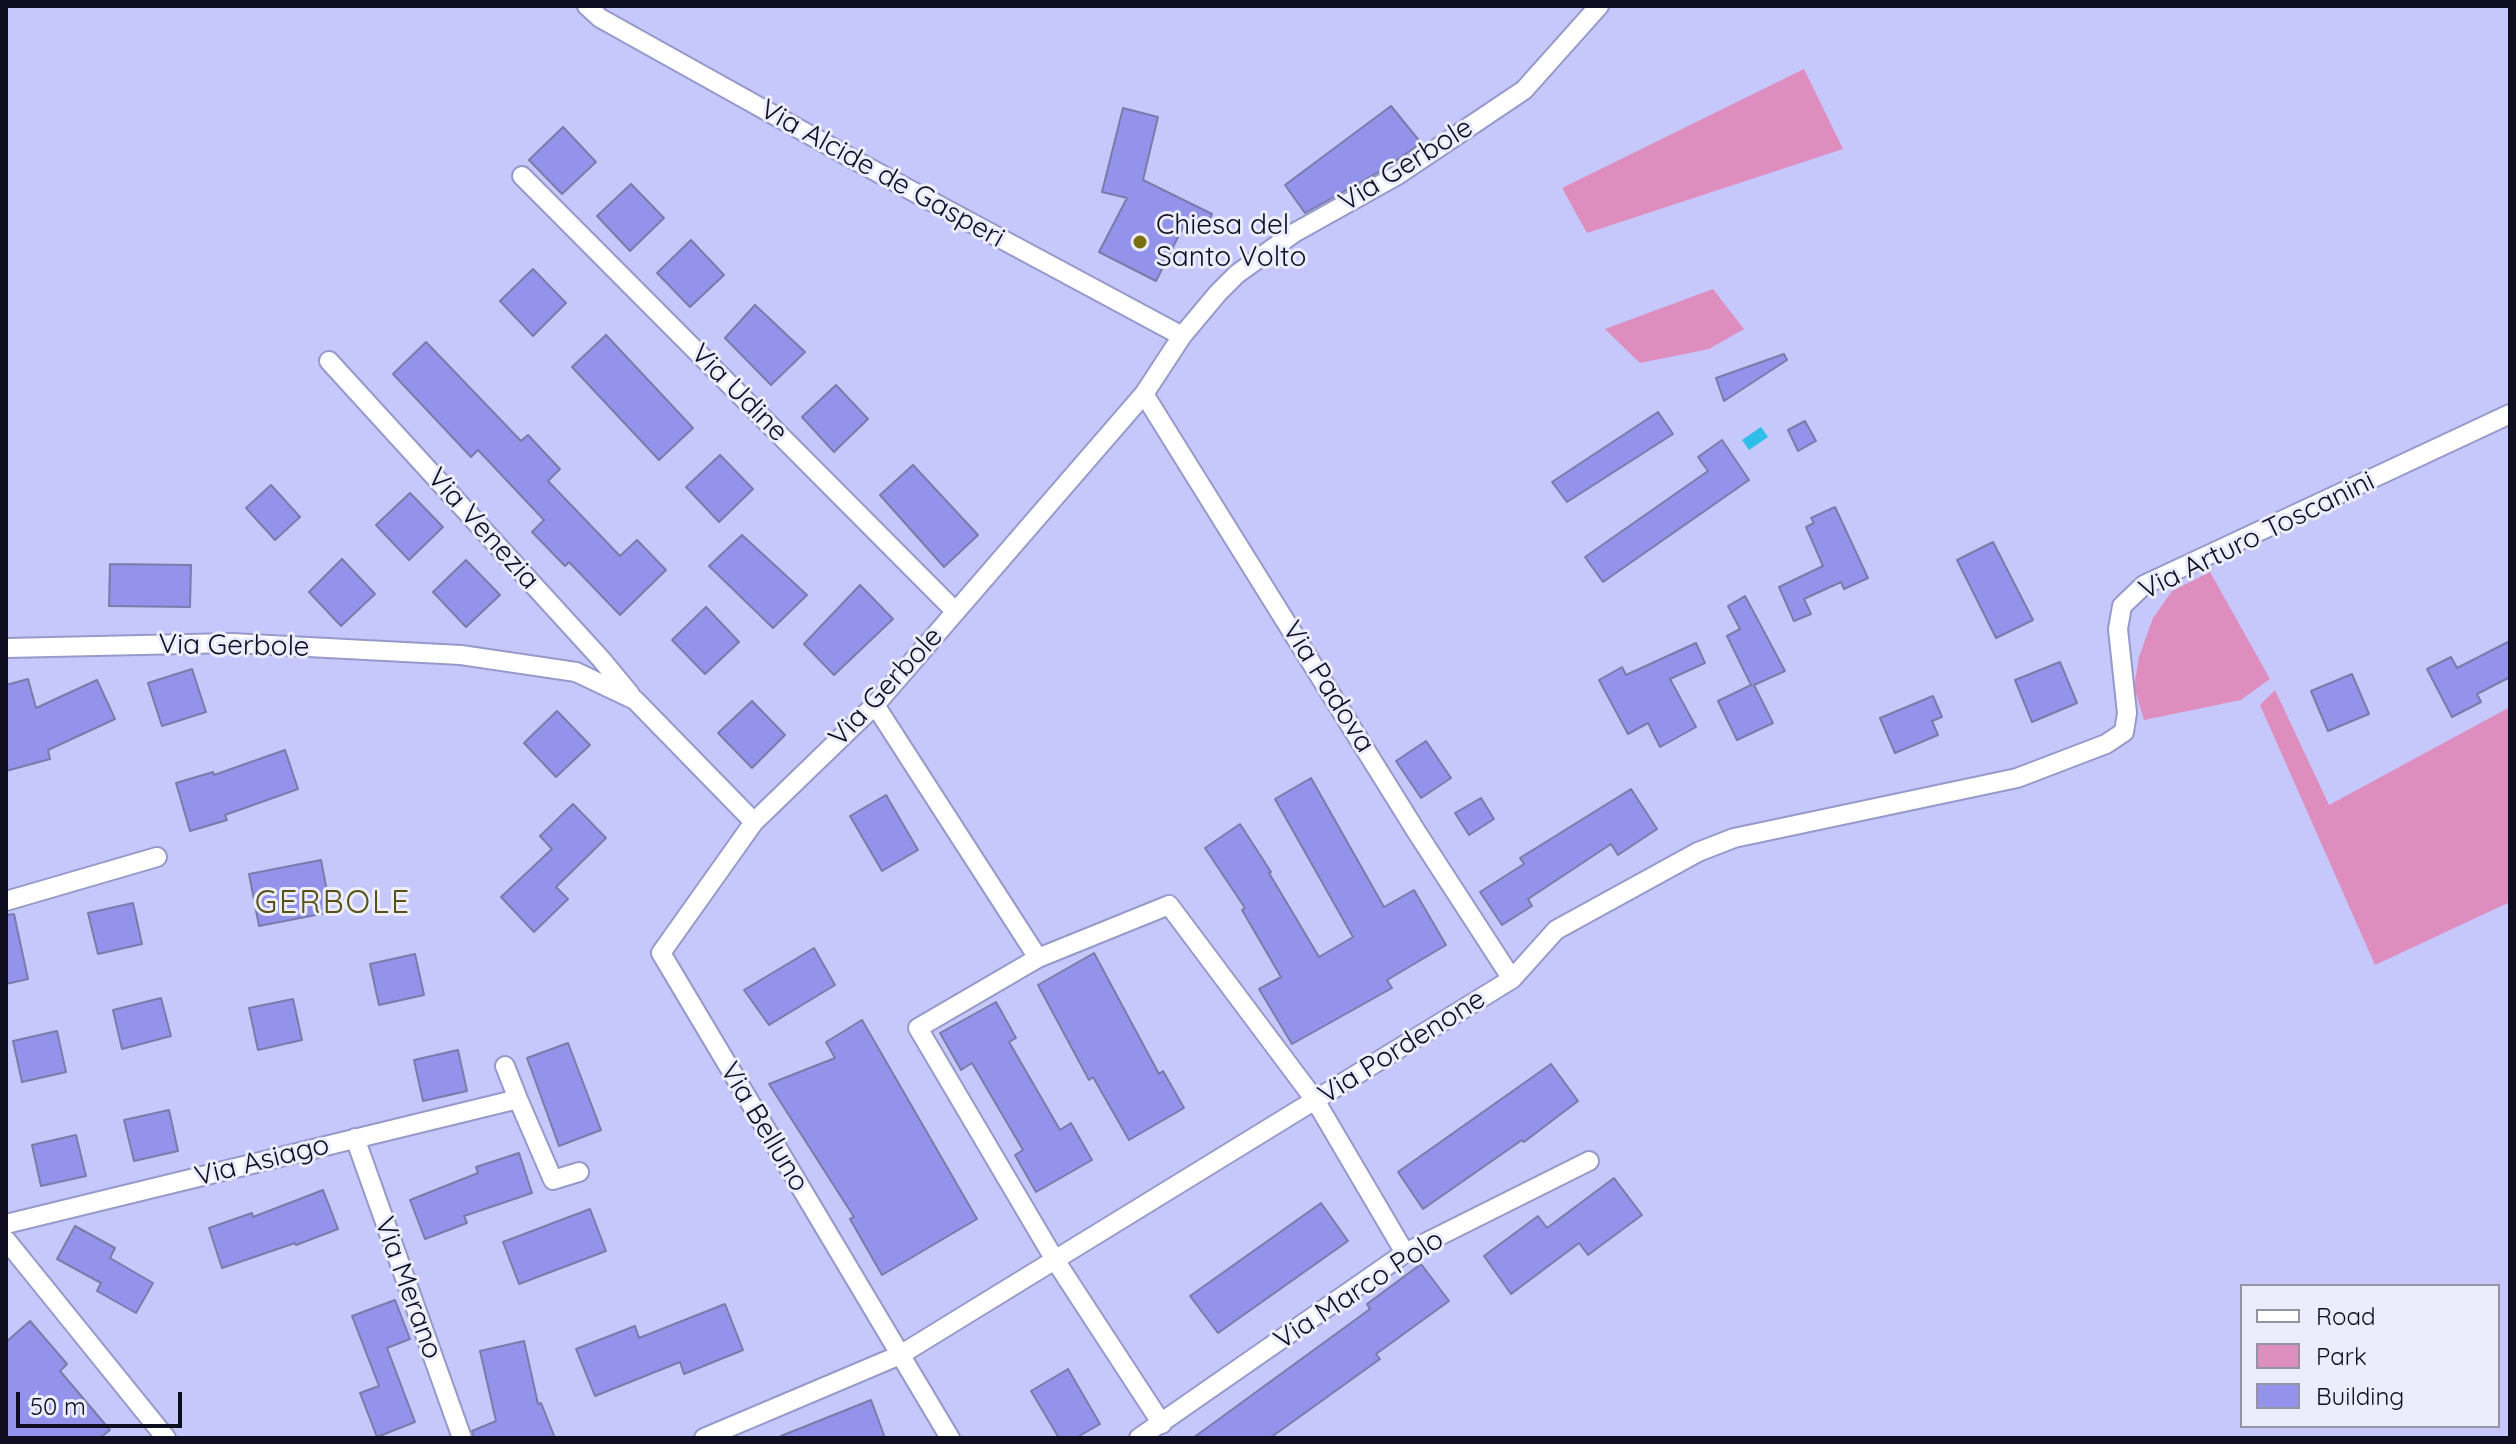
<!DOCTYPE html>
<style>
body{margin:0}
#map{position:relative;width:2516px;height:1444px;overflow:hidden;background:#c6c8fb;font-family:Quicksand,sans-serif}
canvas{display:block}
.frame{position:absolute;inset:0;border:8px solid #0e0e20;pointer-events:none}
.legend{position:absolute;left:2240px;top:1284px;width:260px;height:144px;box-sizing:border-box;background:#ebecfc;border:2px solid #9393a4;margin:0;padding:10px 14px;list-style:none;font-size:24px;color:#0e0e20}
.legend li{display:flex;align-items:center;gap:16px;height:40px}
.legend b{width:40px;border:2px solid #9393a4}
.scale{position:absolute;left:16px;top:1392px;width:166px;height:36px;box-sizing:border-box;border:4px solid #0e0e20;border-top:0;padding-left:10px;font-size:24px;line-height:28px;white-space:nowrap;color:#0e0e20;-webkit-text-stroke:6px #ebecfc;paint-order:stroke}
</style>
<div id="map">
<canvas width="2516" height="1444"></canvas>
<div class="frame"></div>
<ul class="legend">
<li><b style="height:10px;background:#fff"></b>Road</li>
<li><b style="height:22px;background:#de8dbf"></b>Park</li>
<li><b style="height:22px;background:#9493ec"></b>Building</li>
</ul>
<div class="scale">50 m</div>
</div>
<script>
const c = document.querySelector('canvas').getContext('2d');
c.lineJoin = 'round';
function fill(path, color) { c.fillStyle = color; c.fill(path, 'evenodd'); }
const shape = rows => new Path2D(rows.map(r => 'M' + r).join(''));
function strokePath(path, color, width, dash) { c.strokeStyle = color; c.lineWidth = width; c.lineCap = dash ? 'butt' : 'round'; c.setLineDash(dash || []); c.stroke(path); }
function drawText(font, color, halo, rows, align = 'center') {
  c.font = font + ' Quicksand,sans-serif'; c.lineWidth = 6; c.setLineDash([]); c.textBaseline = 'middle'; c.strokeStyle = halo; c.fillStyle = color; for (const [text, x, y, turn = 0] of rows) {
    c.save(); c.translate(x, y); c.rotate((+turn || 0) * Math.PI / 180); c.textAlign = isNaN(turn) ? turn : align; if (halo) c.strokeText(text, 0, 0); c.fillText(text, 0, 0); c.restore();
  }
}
const green = shape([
 [1804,69,1843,149,1587,233,1562,188],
 [1713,289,1744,329,1709,349,1640,363,1605,329],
 [2210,572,2270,679,2241,700,2144,720,2134,687,2139,657,2153,618,2172,591],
 [2275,690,2329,805,2510,707,2510,902,2375,965,2260,705]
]);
const water = shape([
 [1761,427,1768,437,1749,450,1742,440]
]);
const building = shape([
 [1391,106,1421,143,1386,168,1305,213,1285,185,1391,106],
 [1123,108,1158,117,1143,180,1212,214,1203,232,1185,223,1156,281,1099,252,1127,198,1102,192,1123,108],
 [563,127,596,162,562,194,529,160,563,127],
 [631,184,664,218,630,251,597,216,631,184],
 [691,240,724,275,690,307,657,273,691,240],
 [533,269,566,303,533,336,500,301,533,269],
 [755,305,805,352,771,385,725,338,755,305],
 [606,335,693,428,659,460,572,367,606,335],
 [426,342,521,441,528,435,560,469,548,481,620,556,637,540,666,570,620,615,569,562,565,566,532,532,544,520,478,450,471,457,393,374,426,342],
 [1784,354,1787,360,1724,401,1716,378,1784,354],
 [836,385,868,419,834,452,802,417,836,385],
 [1658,412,1673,434,1567,502,1552,482,1658,412],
 [1805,421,1816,441,1798,451,1788,430,1805,421],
 [1722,440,1749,480,1603,582,1585,557,1708,471,1698,457,1722,440],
 [720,455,753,489,719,522,686,487,720,455],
 [913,465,978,535,944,567,880,495,913,465],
 [271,485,300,517,275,540,246,508,271,485],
 [410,493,443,527,409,560,376,525,410,493],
 [1835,507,1868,578,1844,589,1841,582,1804,599,1811,614,1794,621,1779,587,1823,566,1806,527,1814,523,1811,518,1835,507],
 [742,535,807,595,773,628,709,566,742,535],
 [1993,542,2033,620,1996,638,1957,560,1993,542],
 [342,559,375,594,341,626,309,592,342,559],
 [466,560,500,595,466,627,433,592,466,560],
 [110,564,191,565,190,607,109,606,110,564],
 [860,585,893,619,834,675,804,644,860,585],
 [1745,596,1785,671,1754,685,1773,723,1737,740,1718,701,1751,685,1727,636,1740,629,1728,606,1745,596],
 [706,607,739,642,705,674,672,640,706,607],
 [2510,641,2510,677,2477,694,2481,702,2452,717,2427,669,2451,657,2457,668,2510,641],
 [1696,643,1705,663,1670,679,1696,727,1660,747,1648,723,1628,734,1599,680,1622,667,1626,675,1696,643],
 [2060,662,2077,703,2032,722,2015,680,2060,662],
 [192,669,206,712,162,726,148,683,192,669],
 [2352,674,2369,714,2328,731,2311,691,2352,674],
 [28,679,36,708,97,680,115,719,48,750,50,759,6,771,6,685,28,679],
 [1933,696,1942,717,1932,721,1938,735,1895,753,1880,718,1933,696],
 [752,701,785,735,752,768,718,733,752,701],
 [557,711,590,745,556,777,524,743,557,711],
 [1426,741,1451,778,1421,798,1396,761,1426,741],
 [285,750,298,789,225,815,227,820,190,831,176,783,213,772,214,775,285,750],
 [1311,778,1384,907,1414,890,1446,945,1387,980,1392,988,1292,1044,1259,989,1281,977,1242,910,1245,908,1205,848,1240,824,1271,872,1269,873,1319,957,1353,937,1275,799,1311,778],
 [1631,789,1657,829,1618,855,1611,844,1528,899,1532,906,1502,925,1480,892,1524,864,1520,858,1631,789],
 [886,795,918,850,882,871,850,816,886,795],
 [1481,798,1494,819,1469,835,1455,813,1481,798],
 [573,804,606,838,556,887,568,899,534,932,501,897,552,849,540,836,573,804],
 [321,860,331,912,259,926,249,874,321,860],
 [133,903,142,944,98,954,88,913,133,903],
 [14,914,28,979,6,984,6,915,14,914],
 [814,948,835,985,769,1025,744,990,814,948],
 [1094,953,1159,1074,1163,1071,1184,1108,1129,1140,1093,1077,1089,1080,1038,985,1094,953],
 [415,954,424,995,379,1005,370,964,415,954],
 [161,998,171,1036,122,1049,113,1010,161,998],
 [293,999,302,1040,258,1050,249,1008,293,999],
 [996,1002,1016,1038,1009,1042,1060,1130,1071,1123,1092,1160,1036,1192,1015,1155,1023,1150,972,1063,961,1070,940,1033,996,1002],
 [862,1020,977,1219,882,1275,850,1219,854,1217,769,1084,835,1058,826,1042,862,1020],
 [57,1031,66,1072,22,1082,13,1041,57,1031],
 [568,1043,601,1130,559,1146,527,1058,568,1043],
 [458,1050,467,1091,423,1101,414,1060,458,1050],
 [1551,1064,1578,1101,1524,1142,1522,1140,1423,1209,1398,1172,1551,1064],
 [169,1110,178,1151,134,1161,124,1120,169,1110],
 [76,1135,86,1176,41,1186,32,1145,76,1135],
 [519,1153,532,1193,464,1216,467,1223,425,1239,410,1200,478,1173,476,1167,519,1153],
 [1614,1178,1642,1215,1588,1255,1579,1243,1511,1294,1484,1256,1538,1216,1547,1228,1614,1178],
 [323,1190,338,1229,296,1245,295,1243,222,1268,209,1228,252,1213,253,1217,323,1190],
 [1321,1203,1348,1241,1218,1333,1190,1296,1321,1203],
 [590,1209,606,1251,519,1284,503,1242,590,1209],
 [75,1226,115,1248,110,1258,153,1283,136,1313,97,1291,101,1283,57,1259,75,1226],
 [1421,1264,1449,1301,1376,1354,1380,1359,1270,1438,1193,1438,1370,1309,1367,1304,1421,1264],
 [395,1300,410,1339,387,1348,415,1422,377,1437,360,1393,379,1386,352,1316,395,1300],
 [725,1304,743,1350,684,1374,680,1362,595,1396,576,1349,635,1326,639,1338,725,1304],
 [30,1321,67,1364,60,1371,110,1430,100,1438,6,1438,6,1342,30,1321],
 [524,1341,538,1404,541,1403,555,1438,474,1438,472,1431,496,1421,480,1351,524,1341],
 [1068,1369,1100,1424,1076,1438,1059,1438,1031,1391,1068,1369],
 [871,1400,885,1438,782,1438,781,1436,871,1400]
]);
const street = shape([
 [587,6,600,18,860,163,1182,336],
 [522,176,955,611],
 [329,361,601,659,630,694],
 [1144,394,1416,831,1512,979],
 [6,648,232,643,461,655,576,672,635,700,754,822],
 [875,705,1038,958,918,1028,1055,1260,1162,1424],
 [6,901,157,857],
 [1038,958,1169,905,1315,1100,1405,1253],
 [518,1099,553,1180,579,1172],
 [355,1138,462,1438],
 [6,1224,518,1099,505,1066],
 [6,1240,166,1438],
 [704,1438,900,1355,1512,979,1556,930,1698,852,1734,838,2017,778,2106,744,2124,732,2127,713,2118,629,2122,606,2144,585,2510,414],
 [950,1438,661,953,754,822,875,705,1144,394,1182,336,1218,293,1237,274,1294,233,1396,176,1524,90,1599,6],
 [1139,1438,1405,1253,1589,1161]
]);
const markers = [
 [1140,242,8,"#7a7010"]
];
const streetNames = [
 ["Via Gerbole",1406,165,-32],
 ["Via Alcide de Gasperi",882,174,29],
 ["Via Udine",739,393,45],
 ["Via Venezia",483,529,48],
 ["Via Arturo Toscanini",2257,536,-26],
 ["Via Gerbole",234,646,1],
 ["Via Gerbole",886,687,-47],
 ["Via Padova",1328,687,58],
 ["Via Pordenone",1402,1047,-32],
 ["Via Belluno",764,1127,59],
 ["Via Asiago",262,1161,-14],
 ["Via Merano",408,1288,70],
 ["Via Marco Polo",1359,1290,-33]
];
const poiNames = [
 ["Chiesa del",1156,226],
 ["Santo Volto",1156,258]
];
const quarterNames = [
 ["GERBOLE",333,903]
];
fill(green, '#de8dbf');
fill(water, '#2ebee7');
fill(building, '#9493ec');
strokePath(building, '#7a7baa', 2);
strokePath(street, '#9799ca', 22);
strokePath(street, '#fff', 18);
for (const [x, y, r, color] of markers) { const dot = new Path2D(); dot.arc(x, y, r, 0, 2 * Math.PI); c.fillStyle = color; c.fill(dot); strokePath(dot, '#ebecfc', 3); }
drawText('28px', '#0e0e20', '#ebecfc', streetNames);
drawText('28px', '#0e0e20', '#ebecfc', poiNames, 'left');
c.letterSpacing = '2px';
drawText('32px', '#585113', '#ebecfc', quarterNames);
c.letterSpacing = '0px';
</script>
